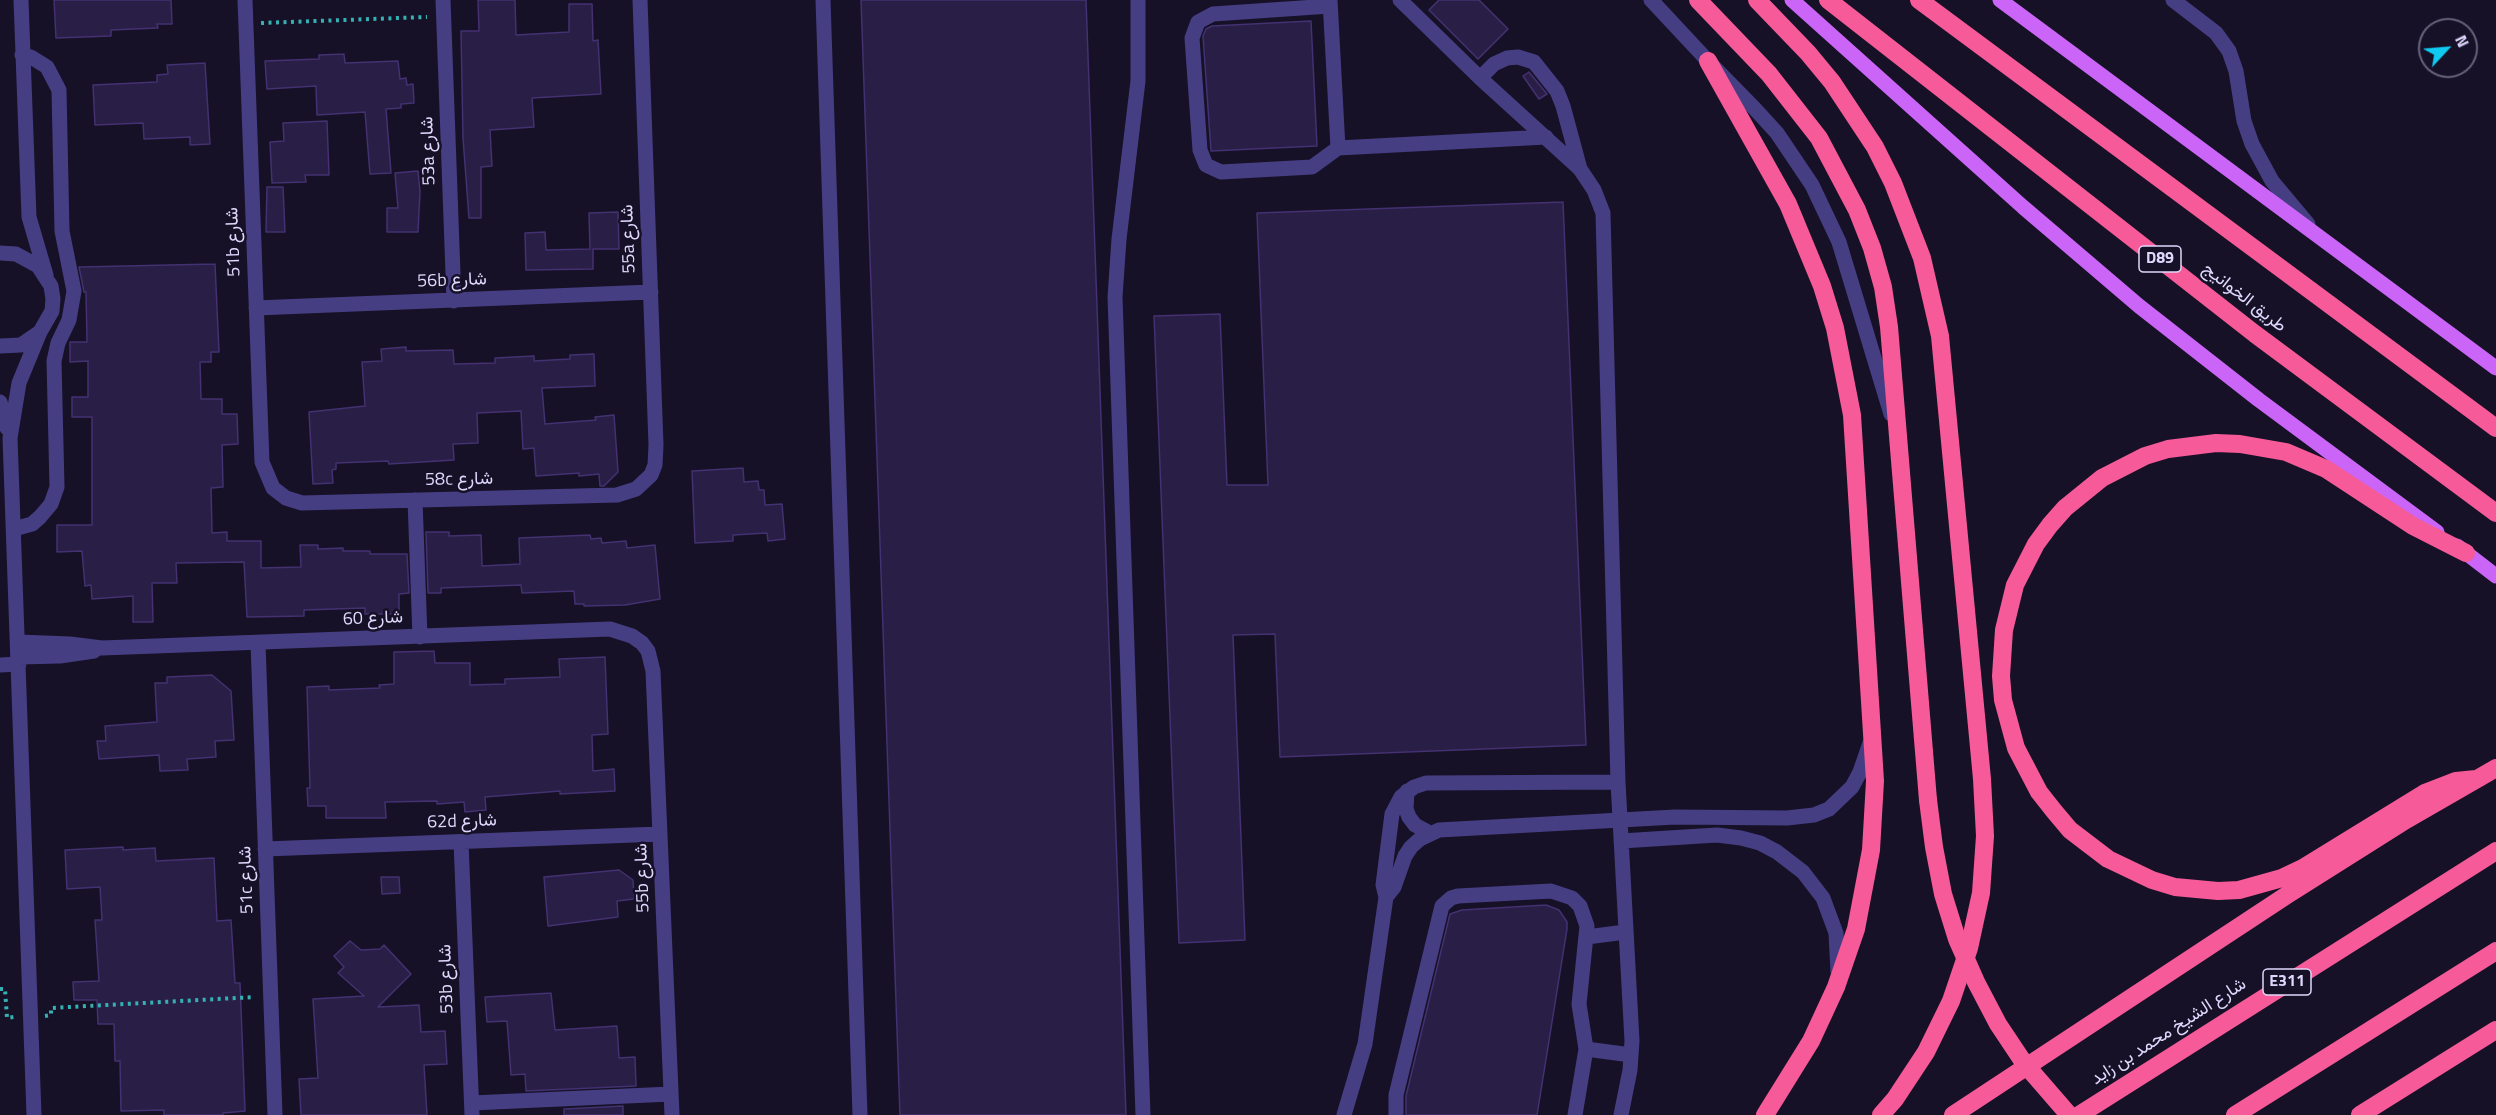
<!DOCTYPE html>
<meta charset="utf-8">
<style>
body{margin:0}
#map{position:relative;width:2496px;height:1115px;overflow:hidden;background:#161126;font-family:"Titillium Web",sans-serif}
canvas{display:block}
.north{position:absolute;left:2418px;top:18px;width:60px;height:60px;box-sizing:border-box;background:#161126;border:2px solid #66617c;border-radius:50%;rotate:64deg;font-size:16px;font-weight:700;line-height:24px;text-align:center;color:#dfd8fd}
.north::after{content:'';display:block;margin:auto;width:21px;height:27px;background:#0fcbf2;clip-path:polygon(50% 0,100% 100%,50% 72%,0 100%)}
</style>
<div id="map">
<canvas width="2496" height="1115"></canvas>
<div class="north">N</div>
</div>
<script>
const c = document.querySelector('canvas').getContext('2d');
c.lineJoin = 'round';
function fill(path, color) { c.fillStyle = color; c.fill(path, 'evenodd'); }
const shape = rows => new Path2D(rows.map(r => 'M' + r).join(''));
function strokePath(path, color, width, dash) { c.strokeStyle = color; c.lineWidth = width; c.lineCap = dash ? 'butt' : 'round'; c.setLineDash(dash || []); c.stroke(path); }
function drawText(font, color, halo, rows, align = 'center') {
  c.font = font + ' "Titillium Web",Vazirmatn,sans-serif'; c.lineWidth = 5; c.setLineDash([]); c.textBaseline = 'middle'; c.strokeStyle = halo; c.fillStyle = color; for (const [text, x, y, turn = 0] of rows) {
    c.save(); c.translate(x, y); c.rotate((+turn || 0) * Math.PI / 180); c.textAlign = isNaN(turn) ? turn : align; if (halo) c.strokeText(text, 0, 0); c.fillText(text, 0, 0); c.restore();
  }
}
const building = shape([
 [54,0,171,0,172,24,157,24,158,28,111,30,111,36,56,38,54,0],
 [478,0,515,0,516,35,569,32,569,4,592,4,593,41,598,40,601,94,532,98,534,127,490,130,492,166,481,167,481,218,469,218,463,138,461,31,479,31,478,0],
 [861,0,1086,0,1126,1115,900,1115,861,0],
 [1439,0,1479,0,1508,29,1478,59,1429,10,1439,0],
 [1311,21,1317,146,1211,151,1203,36,1206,29,1212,26,1311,21],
 [344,54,345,63,398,61,400,79,406,78,407,85,413,84,414,103,401,104,401,108,386,109,391,173,370,174,365,112,317,115,316,86,267,89,265,61,319,59,319,55,344,54],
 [205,63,210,144,190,145,190,137,144,139,143,123,95,125,93,85,157,82,157,75,168,74,167,65,205,63],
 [1529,72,1547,94,1539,99,1523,76,1529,72],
 [327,121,329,175,305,175,306,182,272,183,270,142,284,141,283,123,327,121],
 [418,171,420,192,418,232,387,232,387,208,398,208,395,173,418,171],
 [267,187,283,187,285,232,266,232,267,187],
 [1563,202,1586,745,1280,757,1275,634,1233,635,1245,940,1179,943,1154,316,1220,314,1227,485,1268,485,1257,213,1563,202],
 [618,212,619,249,593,249,593,269,526,270,525,233,545,232,546,250,590,249,589,213,618,212],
 [215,264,219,352,211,352,211,362,200,362,201,399,222,399,222,414,237,414,238,444,222,445,223,487,211,488,212,533,227,532,227,541,261,541,261,568,301,567,300,545,318,545,318,549,343,548,343,551,370,551,370,554,407,554,409,593,399,594,399,614,365,614,365,608,304,610,304,616,247,617,244,562,176,563,177,583,152,583,153,622,133,622,133,596,92,599,91,585,85,586,82,551,57,552,57,525,92,525,92,417,72,417,72,397,88,397,88,361,70,362,70,342,87,342,86,292,84,292,79,267,215,264],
 [406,347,406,351,453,350,454,364,495,363,495,358,534,356,534,361,570,359,570,355,594,354,595,386,542,388,545,424,596,420,595,417,614,415,618,472,604,486,600,486,599,474,579,476,579,473,536,476,534,448,523,449,521,411,477,413,478,443,453,444,454,460,389,464,388,461,336,463,336,469,332,470,333,483,313,484,309,412,365,406,362,362,382,361,381,349,406,347],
 [743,468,744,482,758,481,759,490,764,490,765,505,782,504,785,539,768,541,767,533,733,535,733,541,695,543,692,471,743,468],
 [426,532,449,532,449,536,481,535,482,566,520,564,519,538,590,535,591,539,601,538,602,543,626,541,627,548,655,545,660,599,625,605,584,606,584,604,575,604,574,591,522,593,521,585,441,588,441,593,428,593,426,532],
 [434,651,435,663,470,663,470,685,505,684,505,679,560,677,559,659,605,657,608,734,592,735,593,771,614,769,615,791,560,794,560,791,485,797,486,810,465,812,464,802,437,804,437,801,385,802,386,818,326,818,326,806,308,806,307,788,310,788,307,687,329,686,329,690,380,688,379,685,394,684,394,652,434,651],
 [212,675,231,691,234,740,215,741,216,757,187,759,188,770,160,771,159,755,99,759,97,741,106,741,105,726,157,722,155,683,167,683,167,677,212,675],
 [123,847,123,850,155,848,156,861,214,858,217,921,231,920,235,983,240,983,245,1111,223,1113,223,1115,164,1115,164,1110,121,1111,120,1061,115,1061,114,1024,98,1024,97,1000,74,1000,73,982,99,981,95,920,102,920,100,887,67,889,65,850,123,847],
 [619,870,633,880,634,899,617,901,618,917,548,926,544,877,619,870],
 [381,877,399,877,400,893,382,894,381,877],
 [1546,905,1559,910,1567,922,1567,929,1537,1115,1406,1115,1406,1096,1450,914,1462,910,1546,905],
 [350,941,361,950,380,949,384,945,411,974,378,1007,419,1005,421,1032,445,1031,447,1064,424,1065,427,1115,301,1115,299,1079,318,1078,313,999,364,996,338,973,344,967,334,956,350,941],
 [551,993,555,1030,617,1026,619,1058,635,1057,636,1086,526,1091,525,1074,511,1075,507,1021,487,1022,485,997,551,993],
 [623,1106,623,1115,564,1115,564,1109,623,1106]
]);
const path = shape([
 [261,23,427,17],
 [0,989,5,989,7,1018,14,1017],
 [45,1016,51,1015,51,1008,255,997]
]);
const minor = shape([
 [21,0,29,217,46,275],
 [245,0,262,462,273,488,286,498,302,503,617,495,636,489,651,475,655,465,656,445,640,0],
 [443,0,454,301],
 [823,0,860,1115],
 [1138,0,1138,81,1119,239,1115,297,1143,1115],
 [1330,0,1338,148],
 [1400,0,1480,78,1580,169,1594,190,1603,213,1618,782,1632,1041,1630,1070,1621,1115],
 [1651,0,1708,61,1756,110,1777,133,1812,185,1839,242,1891,414],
 [2173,0,2216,33,2229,51,2236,71,2244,121,2252,144,2272,181,2308,224],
 [1330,6,1213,14,1198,22,1192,38,1200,150,1206,165,1221,172,1312,167,1338,148,1546,137],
 [1480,78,1494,64,1507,58,1518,57,1534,62,1557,91,1563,106,1580,169],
 [0,253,16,254,38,266,51,286,53,299,52,311,40,332,21,345,0,346],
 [256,308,651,292],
 [0,402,7,428],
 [415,500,420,637],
 [14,529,32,524,40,517,51,504,57,487,54,361,58,343,69,320,74,291,62,231,59,90,47,67,31,57,22,55],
 [18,642,70,644,102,648,610,629,632,636,642,643,648,651,653,671,672,1115],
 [258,643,275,1115],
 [19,657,60,656,94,651],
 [0,665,19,664],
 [1407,791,1406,809,1409,817,1415,825,1430,833],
 [1621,841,1717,835,1741,838,1760,843,1777,852,1803,872,1823,898,1836,933,1838,972],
 [461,842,472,1115],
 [265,849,660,834],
 [1386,897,1394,887,1405,856,1411,847,1420,839,1439,830,1675,817,1787,818,1814,815,1829,809,1852,787,1860,772,1870,743],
 [1587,937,1625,932],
 [1586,1049,1631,1055],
 [472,1103,671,1094],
 [34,1115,10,438,19,383,40,332],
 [1344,1115,1365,1044,1386,897,1383,885,1392,814,1401,797,1414,787,1426,783,1618,782],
 [1396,1115,1396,1095,1442,906,1451,898,1458,896,1551,891,1572,898,1580,906,1587,926,1579,1004,1586,1049,1575,1115]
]);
const major = shape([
 [1792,0,2023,207,2139,306,2259,400,2437,532],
 [2000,0,2496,368],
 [2457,546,2496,576]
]);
const highway = shape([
 [1698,0,1769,74,1819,138,1857,210,1872,248,1883,287,1889,327,1928,800],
 [1757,0,1808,53,1832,82,1875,147,1893,183,1922,258,1940,336,1982,779,1985,836,1981,893,1969,948,1951,1001,1926,1052,1895,1099,1881,1115],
 [1828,0,2255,334,2496,513],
 [1919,0,2496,428],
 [1708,61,1788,204,1822,286,1835,328,1852,415,1875,781,1871,850,1856,929,1836,987,1811,1041,1765,1115],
 [2466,553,2413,526,2326,469,2286,452,2240,444,2216,443,2168,449,2145,456,2102,478,2065,508,2050,525,2036,544,2015,585,2004,630,2001,676,2003,700,2016,748,2039,792,2054,811,2070,830,2108,859,2152,880,2175,887,2218,891,2239,890,2282,878,2303,868,2425,793,2456,781,2476,779],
 [1953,1115,2287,895,2406,820,2496,768],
 [2079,1115,2496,851],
 [2235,1115,2496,951],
 [2360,1115,2496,1030]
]);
const highwayBridge = shape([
 [1928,800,1934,847,1943,894,1957,939,1976,982,1998,1024,2024,1063,2069,1115]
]);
const shields = [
 [2160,259,42],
 [2287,982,48]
];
const shieldNames = [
 ["D89",2160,259],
 ["E311",2287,982]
];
const streetNames = [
 ["53a شارع",429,151,-92],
 ["55a شارع",629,239,-92],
 ["51b شارع",234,242,-92],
 ["56b شارع",452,281,-2],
 ["طريق الخوانيج",2244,298,38],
 ["58c شارع",459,480,-1],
 ["شارع 60",373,619,-2],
 ["62d شارع",462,822,-2],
 ["55b شارع",643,878,-92],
 ["51c شارع",247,880,-92],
 ["53b شارع",447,979,-92],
 ["شارع الشيخ محمد بن زايد",2169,1032,-33]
];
fill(building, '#291e46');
strokePath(building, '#433171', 1.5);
strokePath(path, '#36b1b3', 4, [3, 4.5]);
strokePath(minor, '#463e83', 15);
strokePath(major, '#cb65f7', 15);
strokePath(highway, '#f65a99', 18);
strokePath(highwayBridge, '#f65a99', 18);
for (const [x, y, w] of shields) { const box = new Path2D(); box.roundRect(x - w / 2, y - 13, w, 26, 4.5); c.fillStyle = '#161126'; c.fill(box); strokePath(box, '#dfd8fd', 1.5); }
drawText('bold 16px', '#dfd8fd', null, shieldNames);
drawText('18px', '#dfd8fd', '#161126', streetNames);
</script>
